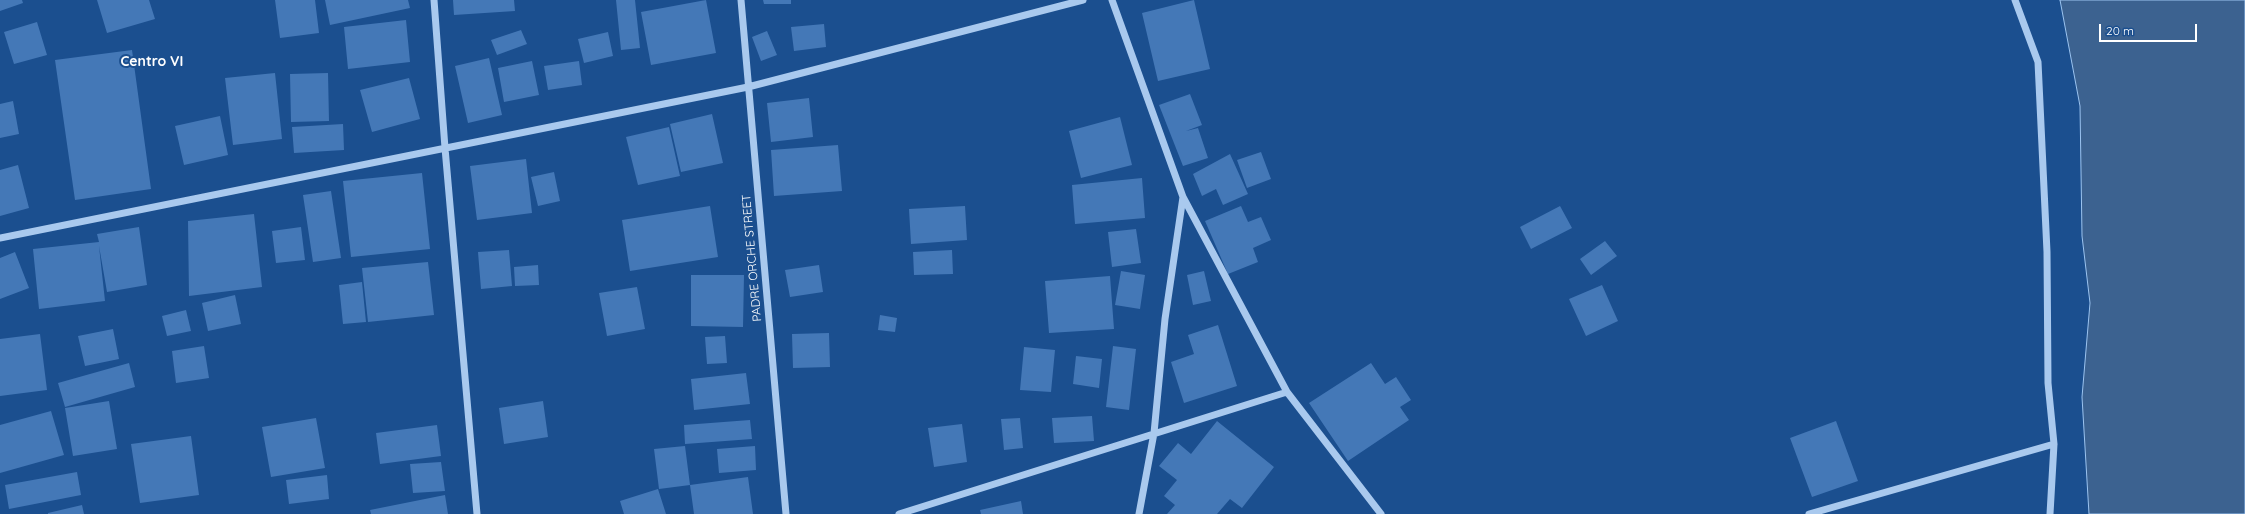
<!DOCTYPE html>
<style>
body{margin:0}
#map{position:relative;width:2245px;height:514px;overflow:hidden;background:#1b4f8f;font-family:Quicksand,sans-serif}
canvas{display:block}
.scale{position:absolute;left:2099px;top:24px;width:98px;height:18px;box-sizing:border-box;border:2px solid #fff;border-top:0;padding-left:5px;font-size:12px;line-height:14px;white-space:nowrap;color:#fff;-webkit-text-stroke:3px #1b4f8f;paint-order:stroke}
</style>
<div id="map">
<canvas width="2245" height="514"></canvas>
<div class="scale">20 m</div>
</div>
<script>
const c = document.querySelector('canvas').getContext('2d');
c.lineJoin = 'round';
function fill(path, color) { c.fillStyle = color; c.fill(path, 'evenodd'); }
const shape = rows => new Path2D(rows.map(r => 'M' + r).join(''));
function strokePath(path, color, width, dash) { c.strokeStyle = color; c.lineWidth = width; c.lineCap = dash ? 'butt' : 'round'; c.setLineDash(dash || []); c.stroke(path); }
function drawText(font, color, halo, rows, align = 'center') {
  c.font = font + ' Quicksand,sans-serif'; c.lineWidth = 4; c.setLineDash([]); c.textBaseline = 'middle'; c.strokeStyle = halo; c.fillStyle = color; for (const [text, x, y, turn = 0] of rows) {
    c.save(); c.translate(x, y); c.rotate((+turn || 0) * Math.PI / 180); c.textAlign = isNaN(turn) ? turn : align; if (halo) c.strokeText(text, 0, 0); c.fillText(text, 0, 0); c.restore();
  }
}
const water = shape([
 [2060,0,2245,0,2245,514,2089,514,2082,397,2090,303,2082,236,2080,106,2060,0]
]);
const building = shape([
 [0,0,22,0,23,3,0,11],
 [97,0,149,0,155,19,107,33],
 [275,0,315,0,319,33,280,38],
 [325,0,408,0,410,8,330,25],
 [453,0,514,0,515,11,454,15],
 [616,0,635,0,640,48,621,50],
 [706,0,716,53,651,65,641,12],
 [763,0,791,0,791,4,764,4],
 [1194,0,1210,69,1158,81,1142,13],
 [406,20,410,62,348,69,344,27],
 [37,22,47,55,14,64,4,32],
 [824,24,826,47,794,51,791,27],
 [521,30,527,44,497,55,491,40],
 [767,31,777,55,761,61,752,37],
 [608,32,613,56,584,63,578,39],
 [132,50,151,189,75,200,55,60],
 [489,58,502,115,468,123,455,66],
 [532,61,539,95,504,102,498,68],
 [579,61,582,85,548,90,544,66],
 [275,73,282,139,233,145,225,78],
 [328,73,329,121,291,122,290,74],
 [409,78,420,119,372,132,360,90],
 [1190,94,1202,125,1186,131,1198,128,1208,158,1183,166,1159,105],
 [809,98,813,137,771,142,767,103],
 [13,101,19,134,0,138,0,104],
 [712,114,723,163,681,172,670,124],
 [220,116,228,155,184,165,175,126],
 [1120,117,1132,165,1081,178,1069,131],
 [343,124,344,150,294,153,292,127],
 [669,127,680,176,638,185,626,137],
 [838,145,842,191,774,196,771,150],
 [1261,152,1271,179,1247,188,1237,160],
 [1230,154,1248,194,1223,205,1216,189,1202,196,1193,174],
 [526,159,532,213,477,220,470,166],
 [18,165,29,208,0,216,0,170],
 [554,172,560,201,538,206,531,177],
 [422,173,430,249,351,257,343,181],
 [1142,178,1145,218,1075,224,1072,185],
 [331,191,341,258,313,262,303,195],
 [710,206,718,257,630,271,622,220],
 [965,206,967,240,911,244,909,209],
 [1241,206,1248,222,1261,217,1271,240,1253,248,1258,262,1228,274,1205,221],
 [1560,206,1572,228,1531,249,1520,227],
 [254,214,262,287,189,296,188,221],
 [139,227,147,285,107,292,99,246,105,301,39,309,33,249,99,242,97,234],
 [301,227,305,260,276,263,272,231],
 [1136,229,1141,263,1112,267,1108,232],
 [1605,241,1617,256,1591,275,1580,259],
 [509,250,512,286,481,289,478,252],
 [952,250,953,274,914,275,913,252],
 [15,252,29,288,0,299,0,258],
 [428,262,434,315,368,322,362,268],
 [538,265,539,285,515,286,514,267],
 [819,265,823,292,790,297,785,270],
 [1121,271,1145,275,1140,309,1115,305],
 [1204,271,1211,301,1193,305,1187,275],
 [691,275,744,275,743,327,691,326],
 [1110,276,1114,329,1049,333,1045,281],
 [362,282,366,322,343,324,339,285],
 [1602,285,1618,321,1586,336,1569,299],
 [637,287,645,329,607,336,599,293],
 [235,295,241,324,208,331,202,303],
 [186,310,191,331,167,336,162,316],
 [880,315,897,318,895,332,878,330],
 [1218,325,1237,386,1184,403,1171,362,1194,354,1188,335],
 [113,329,119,359,85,366,78,336],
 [829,333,830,367,793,368,792,334],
 [40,334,47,390,0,396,0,339],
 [725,336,727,363,707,364,705,337],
 [204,346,209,378,176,383,172,351],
 [1113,346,1136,349,1129,410,1106,407],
 [1024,347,1055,350,1051,392,1020,390],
 [1076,356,1102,359,1099,388,1073,384],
 [129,363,135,387,65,407,58,383],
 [1371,363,1385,384,1396,377,1411,400,1400,407,1409,420,1348,461,1309,403],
 [746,373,750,404,694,410,691,379],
 [109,401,117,449,73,456,65,408],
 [543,401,548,437,504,444,499,408],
 [51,411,64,455,0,473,0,425],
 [1092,416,1094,441,1054,443,1052,418],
 [316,418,325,468,271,477,262,427],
 [1020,418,1023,448,1004,450,1001,419],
 [750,420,752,439,685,444,684,425],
 [1217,421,1274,467,1242,508,1230,499,1217,514,1167,514,1175,505,1164,496,1177,480,1159,466,1178,443,1191,454],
 [1836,421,1858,481,1812,497,1790,438],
 [962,424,967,462,934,467,928,428],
 [437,425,441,456,380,464,376,433],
 [191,436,199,495,140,503,131,444],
 [685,446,690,485,659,489,654,449],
 [755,446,756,470,719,473,717,449],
 [441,462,445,491,413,493,410,464],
 [77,472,81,495,9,509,5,485],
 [327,475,329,499,289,504,286,480],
 [748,477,753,514,694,514,690,485],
 [658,489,666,514,624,514,620,501],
 [445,495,448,514,371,514,370,510],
 [1021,501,1023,514,981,514,980,510],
 [82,505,84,514,48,514,48,513]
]);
const minor = shape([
 [434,0,445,148,477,514],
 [741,0,786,514],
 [1112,0,1183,197,1165,319,1154,433,1139,514],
 [2015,0,2038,62,2047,252,2048,383,2054,444,2050,514],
 [1183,197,1287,392,1381,514],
 [0,238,748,87,1083,0],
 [899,514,1287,392],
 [1809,514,2054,444]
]);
const streetNames = [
 ["PADRE ORCHE STREET",752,258,-95]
];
const quarterNames = [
 ["Centro VI",152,62]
];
fill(water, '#3c6290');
strokePath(water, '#9cc4f0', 1);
fill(building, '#4478b7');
strokePath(minor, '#a9c9ee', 7);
drawText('12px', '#fff', '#1b4f8f', streetNames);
drawText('bold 14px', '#fff', '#1b4f8f', quarterNames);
</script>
